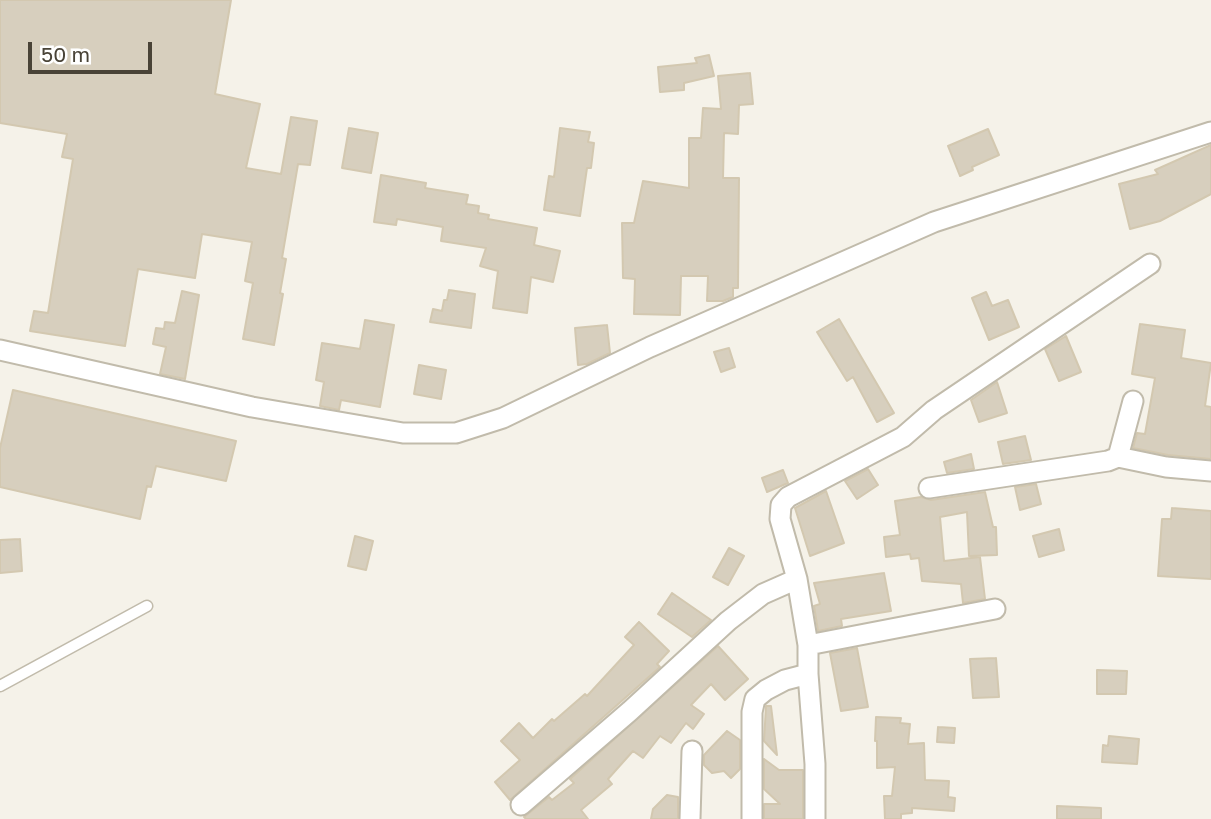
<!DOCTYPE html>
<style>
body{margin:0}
#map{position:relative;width:1211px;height:819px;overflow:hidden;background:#f5f2e9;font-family:"Golos Text",sans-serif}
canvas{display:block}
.scale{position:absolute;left:28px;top:42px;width:124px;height:32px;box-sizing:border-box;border:4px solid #494337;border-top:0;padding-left:9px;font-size:21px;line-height:24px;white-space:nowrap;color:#494337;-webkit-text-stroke:5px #fff;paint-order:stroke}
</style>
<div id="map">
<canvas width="1211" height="819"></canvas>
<div class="scale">50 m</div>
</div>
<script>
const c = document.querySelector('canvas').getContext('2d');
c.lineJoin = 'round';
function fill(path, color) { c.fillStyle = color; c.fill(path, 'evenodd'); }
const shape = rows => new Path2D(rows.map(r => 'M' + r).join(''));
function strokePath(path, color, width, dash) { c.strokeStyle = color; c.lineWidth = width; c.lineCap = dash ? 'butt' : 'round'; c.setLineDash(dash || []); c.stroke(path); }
const building = shape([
 [0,0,231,0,215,94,260,104,246,168,281,174,291,117,317,121,310,165,298,164,282,258,286,259,280,293,283,294,274,345,243,339,253,283,245,281,252,242,202,234,195,278,138,269,125,346,30,331,34,311,48,313,73,159,62,157,67,134,0,123,0,0],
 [709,55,714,76,684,83,684,90,660,92,658,67,697,63,695,58,709,55],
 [750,73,753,104,739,105,738,134,724,133,723,178,739,178,738,288,733,288,733,297,723,301,707,301,708,276,681,276,680,315,634,314,635,279,623,278,622,223,634,223,643,181,689,188,689,138,701,138,703,108,721,109,718,76,750,73],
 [349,128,378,133,371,173,342,168,349,128],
 [560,128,590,132,588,142,594,143,591,168,587,168,580,216,544,210,549,176,554,177,560,128],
 [988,129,999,155,972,167,973,170,960,176,948,146,988,129],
 [1211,145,1211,194,1160,221,1130,229,1119,184,1158,174,1155,170,1211,145],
 [381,175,426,183,425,188,468,195,466,204,479,206,478,213,489,215,488,219,537,228,534,245,560,251,553,282,531,277,527,313,493,308,498,271,480,266,486,248,441,241,443,227,397,219,396,225,374,222,381,175],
 [449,290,475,294,471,328,430,322,433,309,442,311,444,300,447,300,449,290],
 [182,291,199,295,185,379,160,374,166,347,153,344,156,328,164,329,165,322,175,323,182,291],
 [986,292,992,306,1008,300,1019,327,989,340,972,298,986,292],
 [839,319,894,413,877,422,853,377,847,381,817,332,839,319],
 [365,320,394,325,380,407,341,400,339,410,320,406,324,382,316,380,322,343,360,349,365,320],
 [1140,324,1185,330,1181,358,1211,363,1205,406,1211,407,1211,459,1168,455,1133,448,1137,433,1145,434,1155,378,1132,374,1140,324],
 [607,325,610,353,587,364,578,365,575,328,607,325],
 [1066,336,1081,372,1059,381,1045,349,1066,336],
 [729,348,735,367,721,372,714,352,729,348],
 [419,365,446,370,441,399,414,394,419,365],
 [997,382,1007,413,979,422,971,400,997,382],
 [13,390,236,441,226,481,156,466,151,487,147,486,140,519,0,487,0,448,13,390],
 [1025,436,1031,460,1003,464,998,442,1025,436],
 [971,454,974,469,947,473,944,462,971,454],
 [868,469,878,485,857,499,845,481,868,469],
 [783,470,788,483,767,492,762,478,783,470],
 [1036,484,1041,504,1020,510,1015,487,1036,484],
 [826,491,844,543,810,556,795,508,826,491],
 [985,492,993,527,996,527,997,555,969,556,967,512,940,517,944,561,980,557,985,599,963,603,961,584,922,581,919,558,911,559,910,554,886,557,884,537,900,535,895,501,921,497,931,500,985,492],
 [1172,508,1211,511,1211,579,1158,576,1162,519,1171,519,1172,508],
 [1059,529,1064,550,1039,557,1033,536,1059,529],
 [355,536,373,541,366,570,348,566,355,536],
 [20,539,22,571,0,573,0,540,20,539],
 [729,548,744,556,728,585,713,577,729,548],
 [884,573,891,611,841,619,842,626,818,631,814,606,820,604,814,583,884,573],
 [672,593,711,620,692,637,658,614,672,593],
 [639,622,669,651,657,664,660,667,510,800,495,782,520,760,501,741,519,723,533,738,552,719,554,721,585,694,587,696,634,645,625,637,639,622],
 [718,646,748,679,725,700,711,684,691,705,704,714,693,729,686,723,671,743,660,736,643,758,633,751,608,779,612,784,581,810,588,819,526,819,524,817,549,797,552,800,574,783,570,779,718,646],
 [857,648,868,707,841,711,830,653,857,648],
 [996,658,999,697,973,698,970,659,996,658],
 [1097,670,1127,671,1126,694,1097,694,1097,670],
 [766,706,771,706,777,755,764,741,766,706],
 [876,717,901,718,900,723,910,724,908,744,924,743,925,780,949,781,948,797,955,798,954,811,912,808,912,813,901,814,901,819,885,819,884,796,892,796,895,767,877,768,877,741,875,741,876,717],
 [938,727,955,728,954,743,937,742,938,727],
 [727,731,740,740,740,769,731,778,724,771,712,773,704,765,704,755,727,731],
 [1109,736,1139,739,1137,764,1102,762,1103,745,1108,746,1109,736],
 [764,759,779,770,803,770,803,819,764,819,764,804,780,804,764,789,764,759],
 [667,795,678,797,678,819,651,819,653,809,667,795],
 [1057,806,1101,808,1101,819,1057,819,1057,806]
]);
const service = shape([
 [0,686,147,606]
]);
const minor = shape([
 [0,350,252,407,403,433,456,433,503,418,650,347,934,222,1211,132],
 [1118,457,1166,467,1211,471],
 [929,488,1108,461,1118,457,1133,401],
 [808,645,995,609],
 [521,805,630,711,728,621,763,594,797,579],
 [690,819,692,751],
 [752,819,752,712,755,699,766,690,785,680,808,674],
 [815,819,815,764,808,674,808,645,797,579,780,519,781,505,788,497,903,437,934,410,1150,264]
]);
fill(building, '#d7cfbe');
strokePath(building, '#d3c8b0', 2);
strokePath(service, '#c1bbab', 13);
strokePath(minor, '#c1bbab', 23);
strokePath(service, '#fff', 10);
strokePath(minor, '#fff', 19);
</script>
